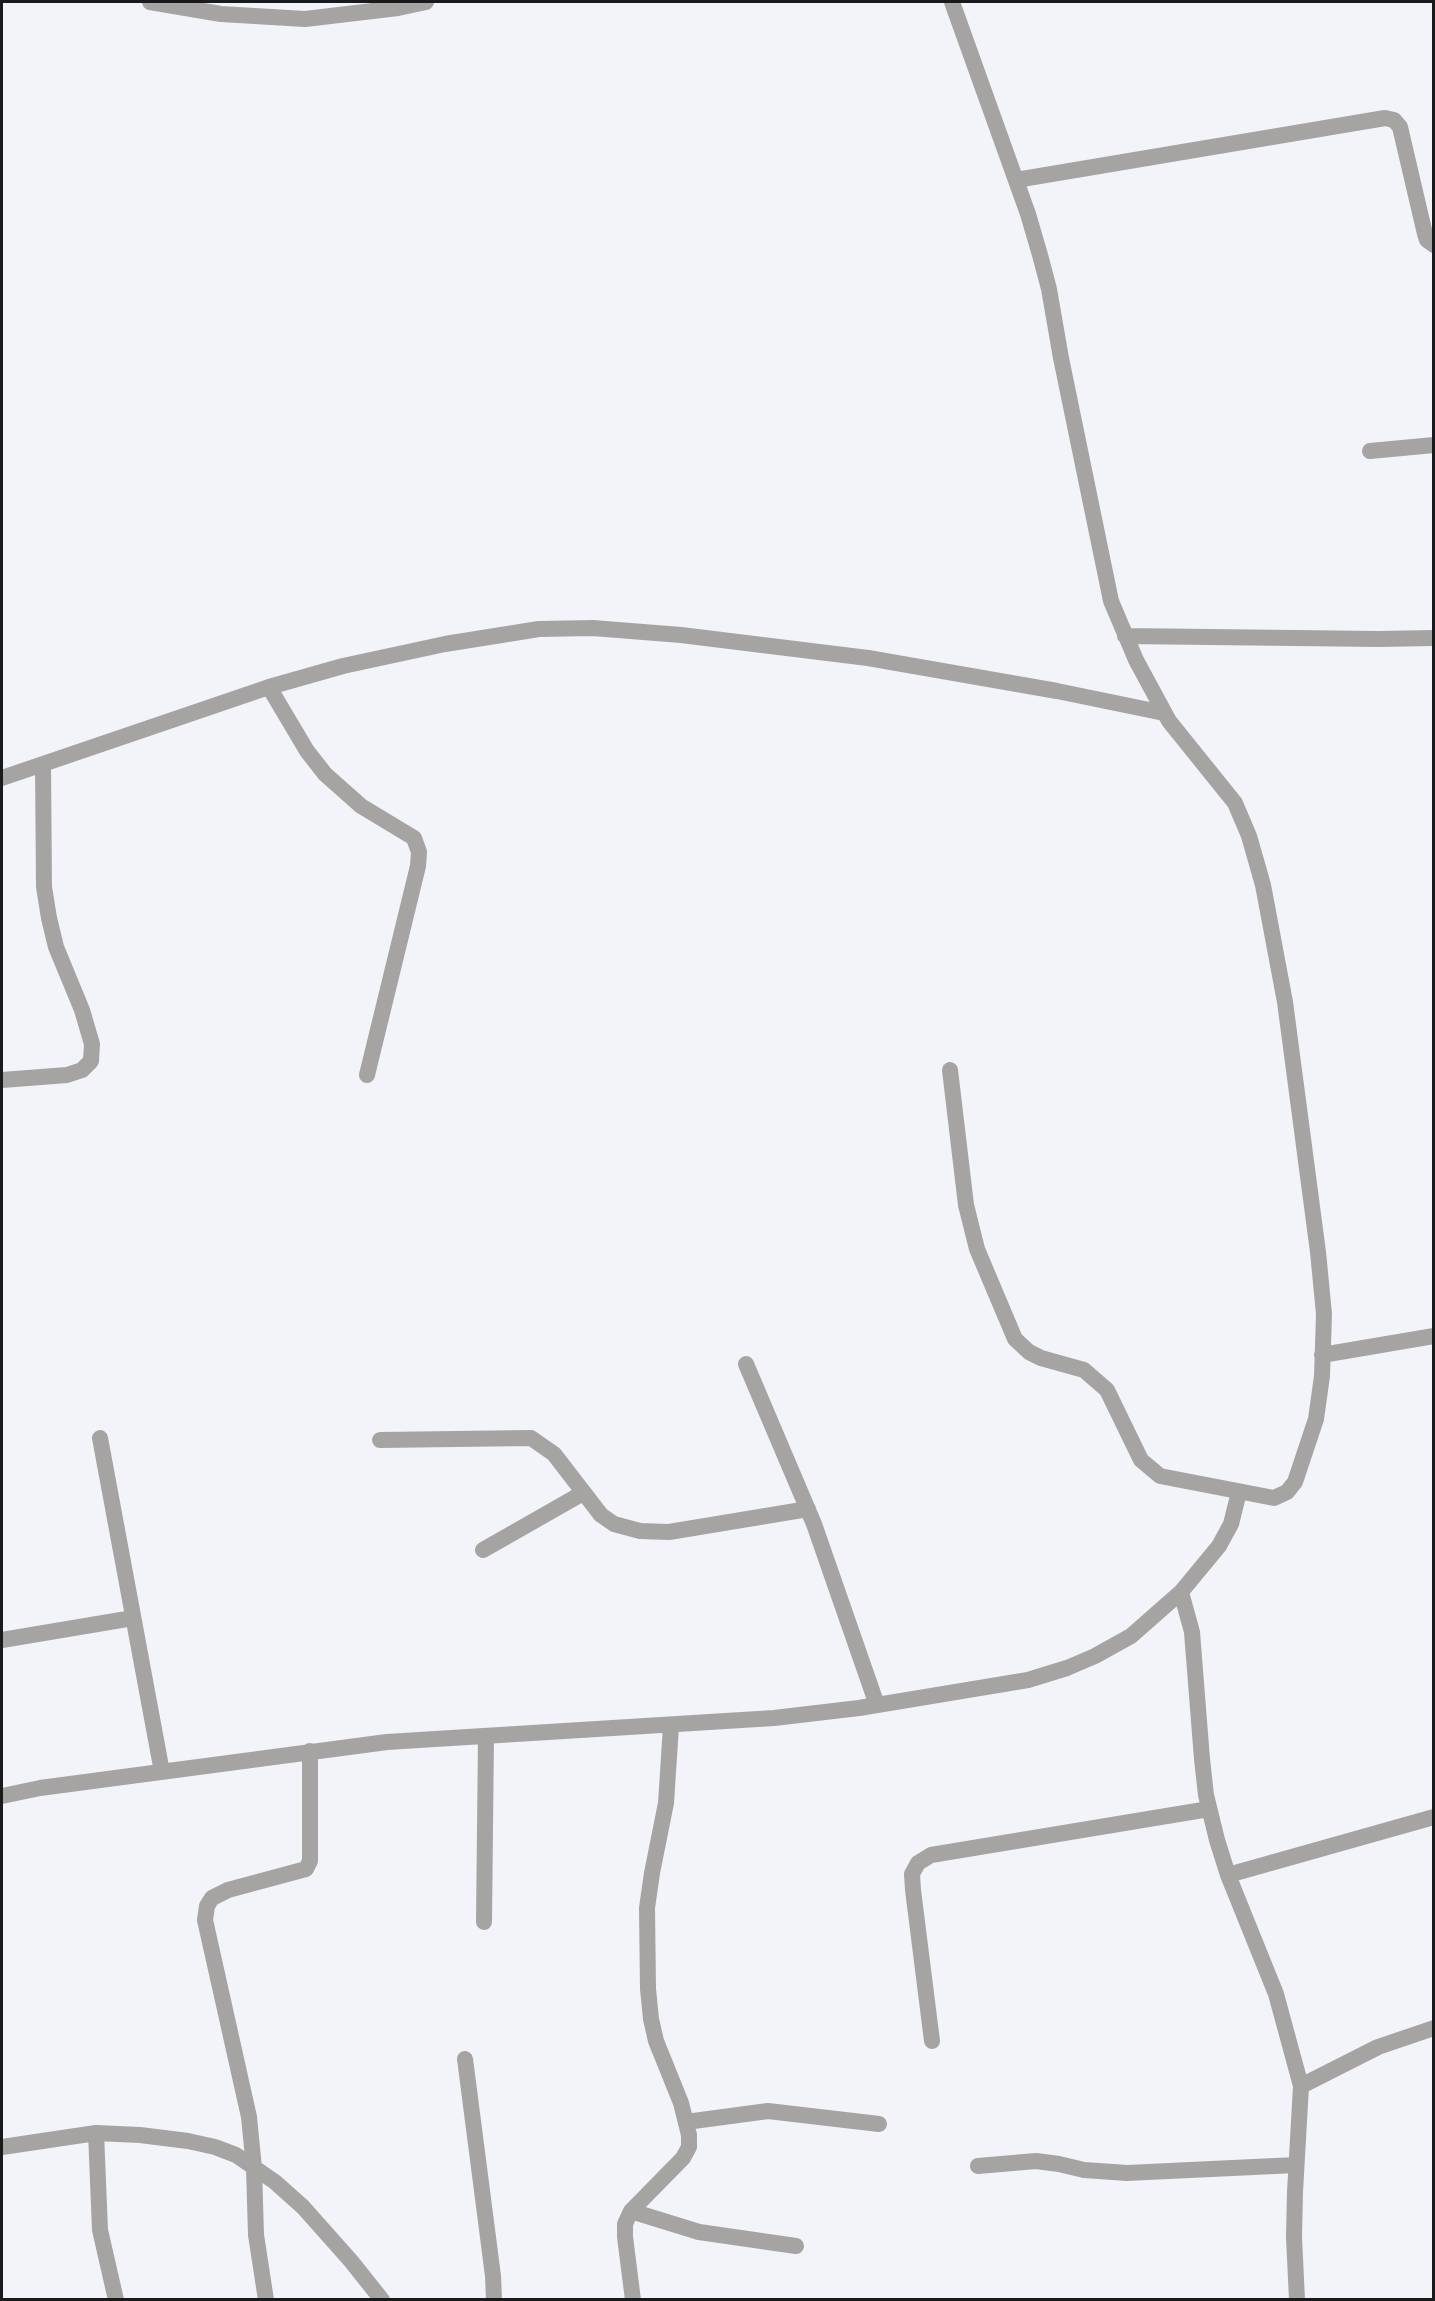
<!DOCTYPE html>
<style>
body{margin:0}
#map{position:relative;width:1435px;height:2301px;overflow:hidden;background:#f2f4f9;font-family:"Exo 2",sans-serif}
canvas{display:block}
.frame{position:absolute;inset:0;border:3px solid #191a1c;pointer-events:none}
</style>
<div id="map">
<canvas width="1435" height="2301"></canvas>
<div class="frame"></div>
</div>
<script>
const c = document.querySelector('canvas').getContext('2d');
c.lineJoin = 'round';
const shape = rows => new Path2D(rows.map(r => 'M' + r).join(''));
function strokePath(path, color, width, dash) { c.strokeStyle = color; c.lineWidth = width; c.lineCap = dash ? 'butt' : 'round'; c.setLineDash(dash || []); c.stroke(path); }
const minor = shape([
 [1016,180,1385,118,1394,120,1400,127,1425,234,1427,240,1434,245],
 [1370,451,1434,445],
 [1125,636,1378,639,1434,638],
 [269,687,307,751,325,774,361,806,414,838,419,852,418,866,367,1075],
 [2,778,269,687,343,666,445,644,539,629,593,628,681,635,868,658,1057,691,1164,713],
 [950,1070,966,1205,977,1249,1015,1339,1029,1352,1041,1358,1084,1370,1107,1390,1141,1460,1160,1476,1274,1498,1287,1492,1295,1482,1316,1419,1322,1376,1324,1314,1318,1252,1285,1002,1263,885,1249,836,1235,803,1169,721,1136,660,1111,601,1061,358,1049,289,1040,255,1028,214,952,2],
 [2,1080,67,1075,82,1070,91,1061,92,1044,82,1010,56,947,49,918,44,887,43,764],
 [1322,1355,1434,1336],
 [746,1364,814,1524,877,1705],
 [100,1438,162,1772],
 [380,1440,531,1438,554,1454,601,1515,614,1524,640,1531,669,1532,808,1509],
 [483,1550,583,1493],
 [1181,1592,1192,1632,1202,1759,1206,1795,1217,1840,1228,1875,1276,1994,1301,2086,1295,2192,1294,2237,1297,2300],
 [2,1640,133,1618],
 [2,1796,40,1788,387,1742,774,1718,859,1708,1028,1680,1067,1668,1095,1656,1131,1636,1181,1592,1219,1546,1231,1524,1239,1492],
 [1228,1875,1434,1817],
 [484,1922,486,1737],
 [932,2041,913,1890,912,1874,918,1863,931,1855,1209,1809],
 [465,2059,493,2276,494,2300],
 [1301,2086,1378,2047,1434,2028],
 [686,2122,768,2111,879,2124],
 [96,2133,100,2230,116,2300],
 [2,2147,96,2133,140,2135,188,2141,215,2147,236,2155,275,2182,303,2207,351,2261,382,2300],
 [978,2166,1036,2161,1059,2164,1084,2170,1127,2173,1296,2165],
 [631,2211,699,2232,796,2246],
 [266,2300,256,2235,254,2168,249,2117,205,1920,207,1906,212,1898,228,1890,306,1869,310,1861,310,1751],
 [633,2300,625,2237,625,2224,631,2211,683,2158,689,2147,689,2135,681,2103,656,2041,651,2019,648,1989,647,1908,652,1873,666,1803,671,1726]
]);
const tertiary = shape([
 [150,2,221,14,305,19,398,8,426,2]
]);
strokePath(minor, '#a6a4a2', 16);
strokePath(tertiary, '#a6a4a2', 16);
</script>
